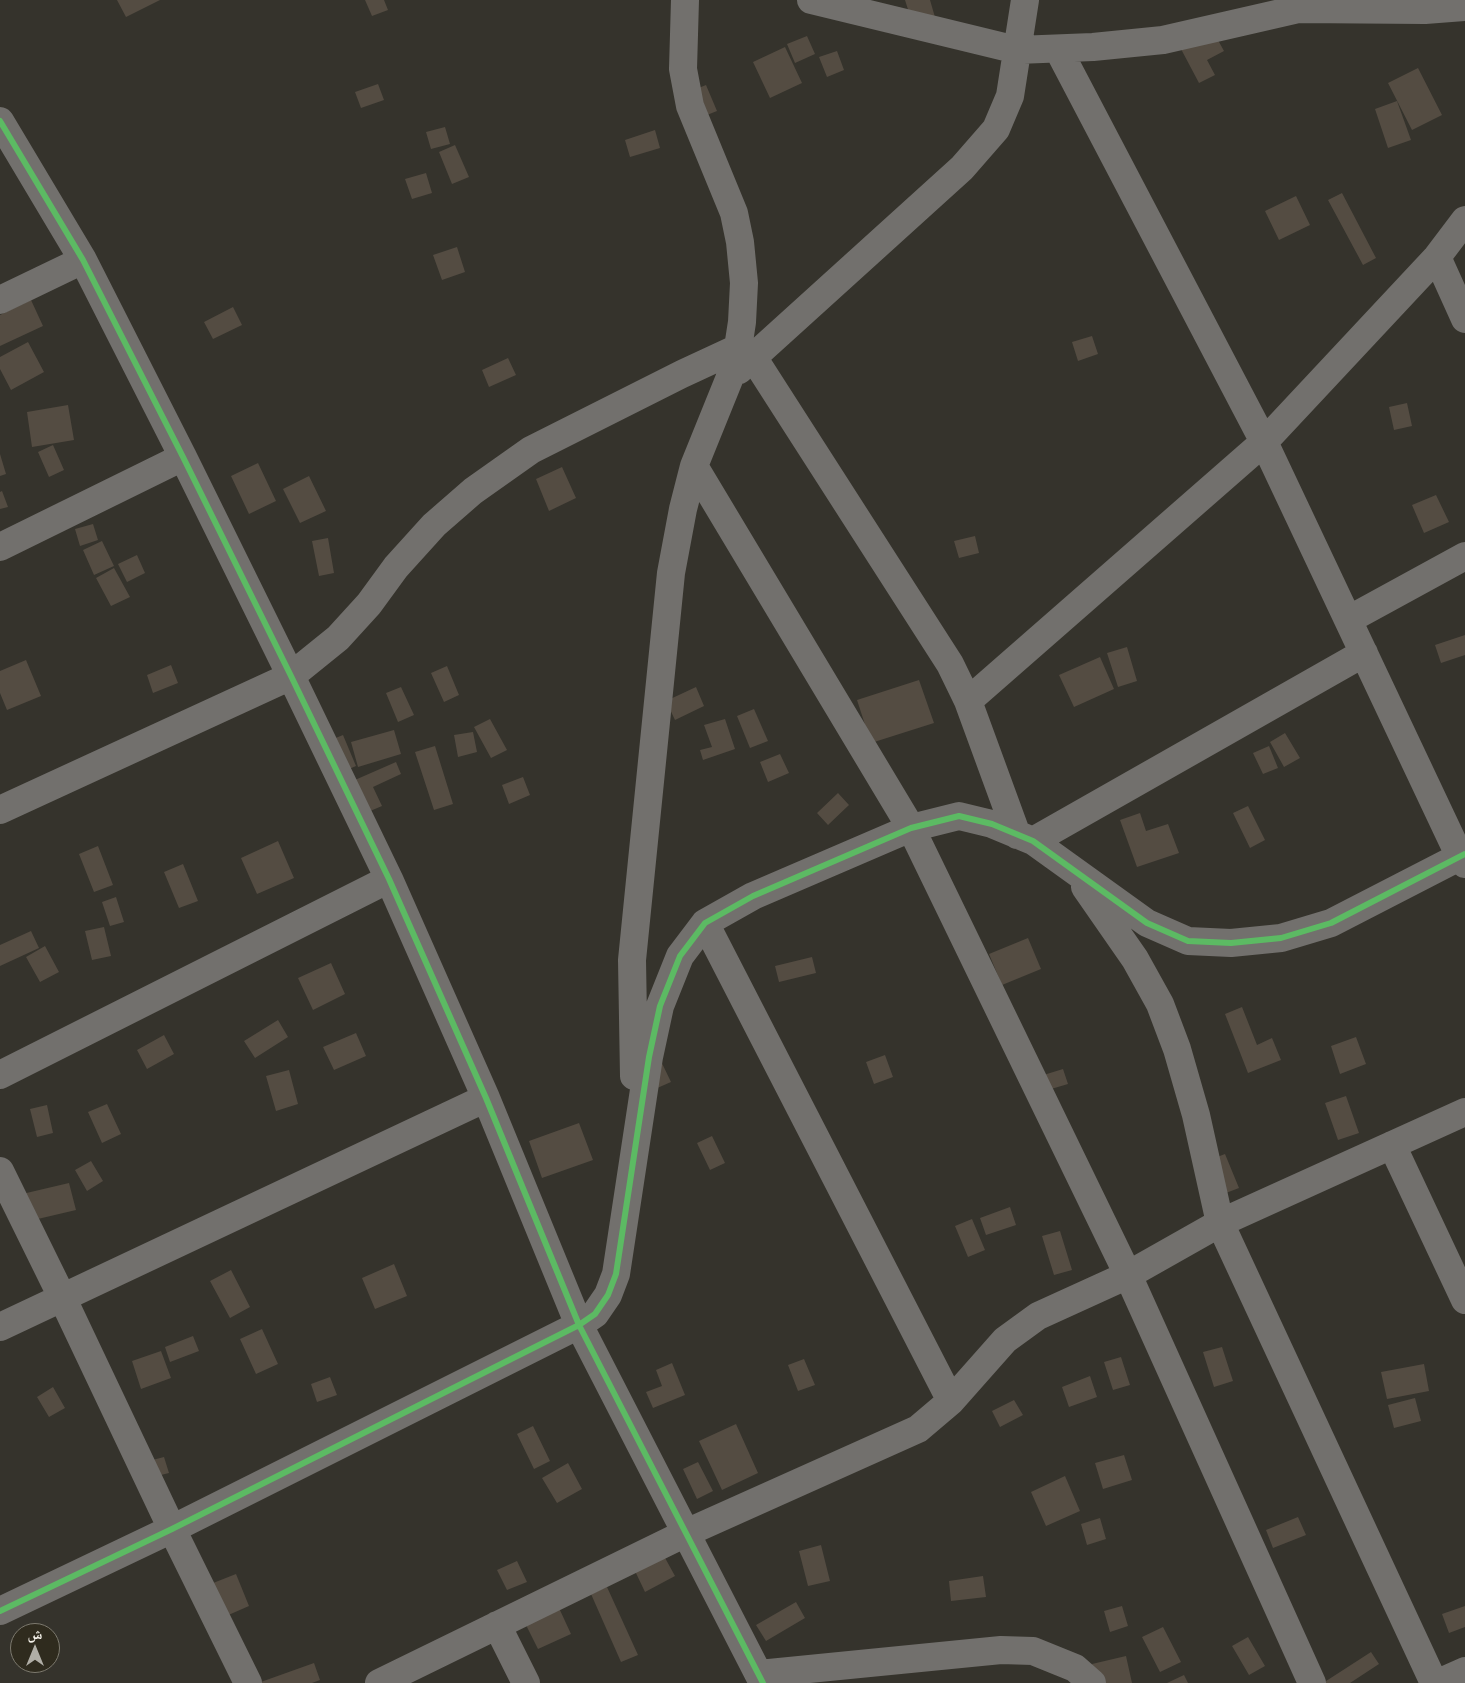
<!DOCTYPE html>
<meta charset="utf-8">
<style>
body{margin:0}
#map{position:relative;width:1465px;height:1683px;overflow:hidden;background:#35332c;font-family:"PT Serif","Noto Naskh Arabic",serif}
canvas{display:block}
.north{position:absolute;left:10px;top:1623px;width:50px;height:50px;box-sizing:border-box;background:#2f2b1e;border:1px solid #7d7a6f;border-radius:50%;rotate:0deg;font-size:14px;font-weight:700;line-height:20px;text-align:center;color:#f3f0e8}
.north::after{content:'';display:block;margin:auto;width:18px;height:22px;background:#b0aea6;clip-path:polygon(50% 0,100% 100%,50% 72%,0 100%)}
</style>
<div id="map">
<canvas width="1465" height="1683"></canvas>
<div class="north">ش</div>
</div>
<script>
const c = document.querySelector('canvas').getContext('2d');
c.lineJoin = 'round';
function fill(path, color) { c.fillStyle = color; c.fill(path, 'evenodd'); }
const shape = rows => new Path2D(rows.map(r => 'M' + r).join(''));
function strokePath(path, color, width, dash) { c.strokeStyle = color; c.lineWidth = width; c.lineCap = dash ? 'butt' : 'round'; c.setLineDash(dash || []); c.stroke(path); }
const building = shape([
 [117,0,160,0,126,17],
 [365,0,384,0,388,10,372,16],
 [905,0,930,0,939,31,917,38],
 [1213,31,1224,51,1207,60,1215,75,1199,83,1181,49],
 [807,36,815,54,795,63,787,44],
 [785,47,802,83,770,98,753,62],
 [837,51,844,70,827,77,819,57],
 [1418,68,1442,115,1412,130,1388,83],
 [378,84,384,100,361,108,355,92],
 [706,85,717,111,692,121,681,95],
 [1397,101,1411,140,1388,148,1375,109],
 [445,127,450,144,431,149,426,132],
 [655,130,660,148,630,157,625,140],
 [455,145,469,177,452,184,439,152],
 [426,173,432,193,412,199,405,179],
 [1342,193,1376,258,1363,265,1328,200],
 [1296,196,1310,225,1279,240,1265,211],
 [457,247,465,272,442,280,433,255],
 [31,300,43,326,0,346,0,315],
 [233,307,242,325,213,339,204,322],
 [1092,336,1098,354,1078,361,1072,342],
 [28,342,44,372,11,390,0,369,0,357],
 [508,358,516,375,489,387,482,370],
 [1407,403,1412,426,1394,430,1389,407],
 [68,405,74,440,32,447,27,412],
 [53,445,64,470,49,477,38,452],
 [0,454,6,474,0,476],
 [258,463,276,501,249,514,231,476],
 [562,467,576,498,549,511,536,479],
 [309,476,326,511,300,523,283,489],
 [2,491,8,507,0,509,0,492],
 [1436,495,1449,522,1424,533,1412,505],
 [93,524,98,540,80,546,75,529],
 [975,536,979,553,959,558,954,541],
 [328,538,334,573,319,576,312,541],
 [102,541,114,566,94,575,83,550],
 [137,555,145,573,127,582,118,564],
 [114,568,130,597,111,606,96,578],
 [1465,635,1465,655,1441,663,1435,645],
 [1127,647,1137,681,1118,687,1107,653],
 [1100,657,1114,689,1074,707,1059,675],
 [26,660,41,696,7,710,0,693,0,671],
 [171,665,178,683,153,693,147,675],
 [447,666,459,695,444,702,431,673],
 [919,680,934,723,871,743,857,700],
 [401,687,414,715,398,722,386,693],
 [696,687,704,706,675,720,666,701],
 [754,709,768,741,750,748,737,716],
 [490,719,507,750,491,758,474,727],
 [725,719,735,749,703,760,700,750,712,747,704,725],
 [394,730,401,754,358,767,351,742],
 [473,732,477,752,458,757,454,735],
 [1285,733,1300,758,1284,767,1270,742],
 [343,735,356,766,340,773,326,742],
 [435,746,453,804,434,810,415,752],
 [1269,746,1278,768,1263,774,1253,753],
 [780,754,789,773,768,782,760,762],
 [396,762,401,774,373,787,382,806,363,814,348,783],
 [523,777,530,795,509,804,502,785],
 [838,793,849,805,828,825,817,813],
 [1248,806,1265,840,1250,848,1233,813],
 [1140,813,1146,831,1168,824,1179,853,1137,867,1120,820],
 [278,841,294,878,257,894,241,858],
 [98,846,113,885,94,892,79,854],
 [183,864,198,901,179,908,164,872],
 [116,897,124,922,110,926,102,902],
 [104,927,111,956,92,960,85,931],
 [31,931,39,948,0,966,0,945],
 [1028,938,1041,969,1002,985,989,954],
 [45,946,59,972,40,982,26,957],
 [812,957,816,973,779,982,775,966],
 [331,963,345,994,313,1010,298,978],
 [1242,1007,1257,1045,1272,1038,1281,1060,1248,1073,1225,1014],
 [278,1020,288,1037,255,1058,244,1041],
 [356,1033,366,1056,334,1070,323,1047],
 [164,1035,174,1054,147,1069,137,1050],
 [1356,1037,1366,1064,1340,1074,1331,1046],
 [658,1055,671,1082,655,1089],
 [885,1055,893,1077,874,1084,866,1062],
 [1063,1069,1068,1084,1041,1092,1037,1077],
 [289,1070,298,1104,276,1111,266,1076],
 [1346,1096,1359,1133,1338,1140,1325,1103],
 [107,1104,121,1134,102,1143,88,1112],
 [47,1105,53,1133,37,1137,30,1109],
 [579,1123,593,1160,542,1178,529,1141],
 [712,1136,725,1163,710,1170,697,1143],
 [1225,1154,1239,1188,1218,1196,1204,1162],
 [91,1161,103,1181,87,1191,75,1170],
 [69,1183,76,1210,25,1222,18,1195],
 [1010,1207,1016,1225,986,1235,980,1218],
 [972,1219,985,1250,968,1257,955,1226],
 [1060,1231,1072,1270,1054,1275,1042,1236],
 [394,1264,407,1296,375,1309,362,1278],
 [231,1270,250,1307,230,1318,210,1281],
 [262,1329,278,1364,256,1374,240,1339],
 [193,1336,199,1351,170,1362,165,1347],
 [1222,1347,1233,1381,1214,1387,1203,1352],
 [161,1351,171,1378,141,1389,132,1361],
 [1121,1357,1130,1385,1113,1390,1104,1362],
 [804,1359,815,1385,798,1391,788,1365],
 [672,1363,685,1395,653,1408,646,1392,662,1386,656,1370],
 [1424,1364,1429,1391,1387,1399,1381,1372],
 [1090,1376,1097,1397,1069,1407,1062,1387],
 [330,1377,337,1395,317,1402,311,1384],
 [53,1387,65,1408,49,1417,37,1397],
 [1415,1398,1421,1421,1394,1428,1388,1405],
 [1014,1400,1023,1415,1000,1427,992,1411],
 [736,1424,758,1473,722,1490,699,1441],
 [533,1426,550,1461,534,1469,517,1434],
 [1124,1455,1132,1480,1103,1489,1095,1463],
 [164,1457,169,1473,141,1480,137,1464],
 [698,1462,713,1491,697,1499,683,1469],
 [568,1463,582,1489,557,1503,542,1478],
 [1065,1476,1080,1511,1046,1526,1031,1492],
 [1298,1517,1306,1535,1273,1548,1266,1530],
 [1100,1518,1106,1539,1087,1545,1081,1524],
 [821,1545,830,1581,808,1586,799,1551],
 [664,1556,675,1576,645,1592,635,1571],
 [517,1561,527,1582,507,1590,497,1570],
 [236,1574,249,1606,217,1620,203,1587],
 [983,1576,986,1597,951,1601,949,1581],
 [607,1587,638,1655,621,1662,591,1594],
 [796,1602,805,1618,766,1641,756,1625],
 [1122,1606,1128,1626,1110,1632,1104,1611],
 [1465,1606,1465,1627,1449,1633,1442,1614],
 [559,1608,571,1634,538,1649,525,1623],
 [1163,1627,1181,1662,1160,1672,1142,1637],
 [50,1636,53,1636,58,1653,50,1655],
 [1248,1637,1265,1666,1249,1675,1232,1646],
 [1371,1652,1379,1664,1350,1683,1323,1683],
 [1126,1656,1132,1683,1096,1683,1092,1664],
 [314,1663,320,1680,312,1683,258,1683],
 [1184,1675,1188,1683,1167,1683]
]);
const minor = shape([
 [811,0,1017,50,1093,47,1163,40,1298,9,1425,10,1465,7],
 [1058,49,1264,442,1460,857,1465,864],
 [0,121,83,260,183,457,291,676,389,879,486,1098,579,1325,763,1683],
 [1437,257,1465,319],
 [0,300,83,260],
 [753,357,950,664,968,701,1017,835],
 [739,370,962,168,996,129,1010,96,1025,0],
 [694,466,911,828,1128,1275,1312,1683],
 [0,547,183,457],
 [1348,620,1465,556],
 [968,701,1264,442,1437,257,1465,220],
 [0,810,291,676,338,638,369,604,396,567,434,525,473,491,531,450,682,374,738,348],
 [1033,841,1364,653],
 [1085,887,1135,959,1160,1004,1177,1049,1196,1115,1220,1223,1434,1683],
 [705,923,951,1401],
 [0,1075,389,879],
 [634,1076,632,960,671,573,683,509,694,466,730,377,738,348,742,322,744,283,740,242,734,213,690,106,683,69,685,0],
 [1392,1145,1465,1300],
 [0,1171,62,1297,172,1529,248,1683],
 [0,1327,486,1098],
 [0,1611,172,1529,579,1325,595,1314,608,1295,616,1274,649,1057,660,1006,680,956,705,923,753,896,911,828,959,816,992,824,1033,841,1147,923,1188,941,1231,943,1281,938,1331,923,1465,854],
 [497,1625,526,1683],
 [759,1674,1001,1650,1033,1651,1075,1668,1092,1683],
 [379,1683,686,1533,918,1429,951,1401,1005,1340,1038,1316,1128,1275,1220,1223,1465,1112],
 [1438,1683,1465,1671]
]);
const cycleway = shape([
 [0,121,83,260,183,457,291,676,389,879,486,1098,579,1325,763,1683],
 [0,1611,172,1529,579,1325,595,1314,608,1295,616,1274,649,1057,660,1006,680,956,705,923,753,896,911,828,959,816,992,824,1033,841,1147,923,1188,941,1231,943,1281,938,1331,923,1465,854]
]);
fill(building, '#544c42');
strokePath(minor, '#72706d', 28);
strokePath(cycleway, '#5cba63', 6);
</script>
